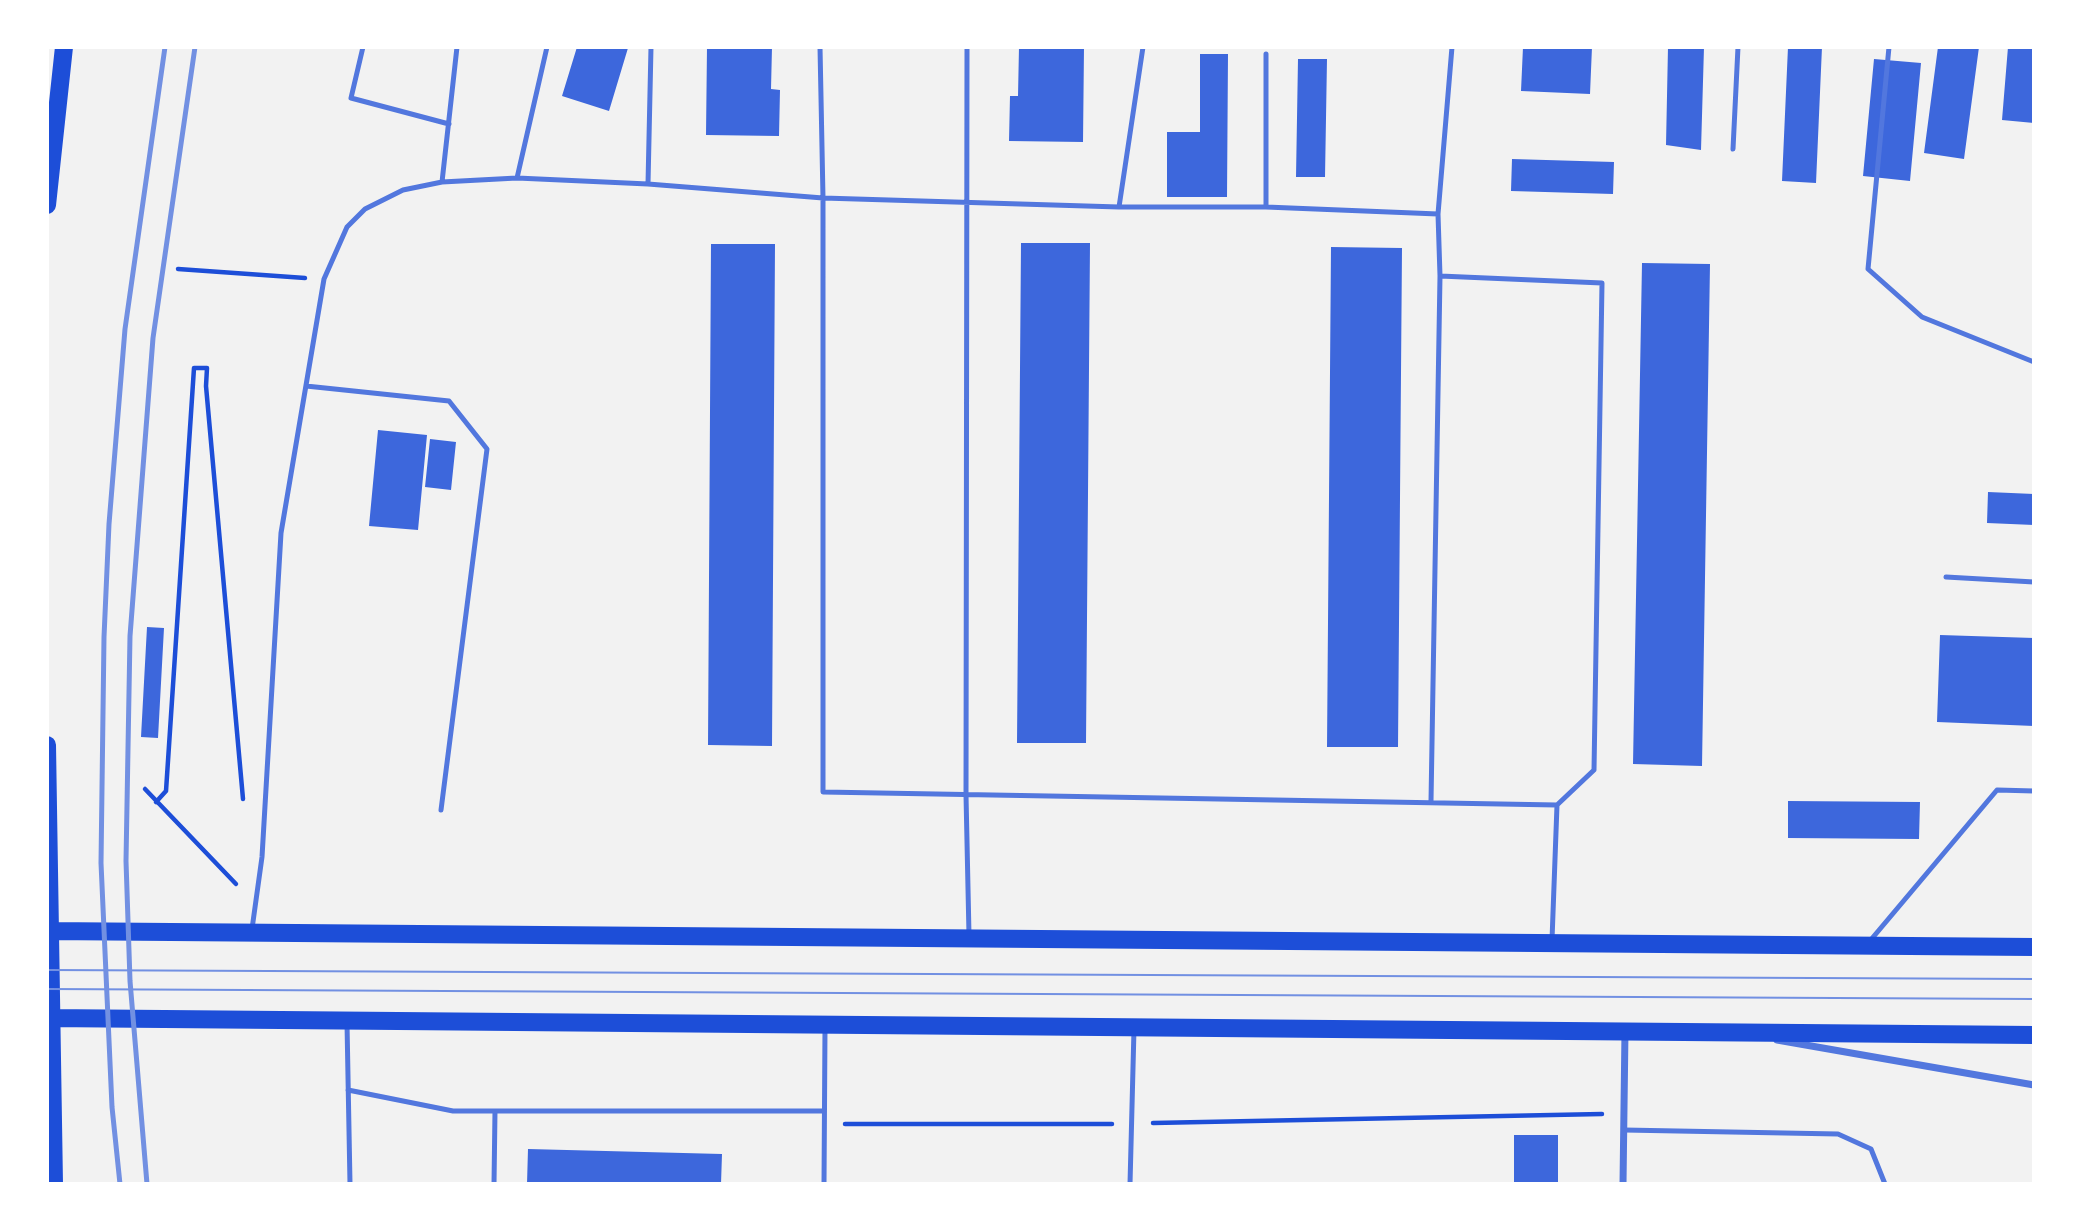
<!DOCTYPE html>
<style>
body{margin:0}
#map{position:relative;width:2081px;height:1231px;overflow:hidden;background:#f2f2f2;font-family:"Nunito Sans",sans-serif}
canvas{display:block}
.frame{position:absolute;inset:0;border:49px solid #fff;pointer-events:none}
</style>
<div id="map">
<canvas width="2081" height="1231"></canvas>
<div class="frame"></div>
</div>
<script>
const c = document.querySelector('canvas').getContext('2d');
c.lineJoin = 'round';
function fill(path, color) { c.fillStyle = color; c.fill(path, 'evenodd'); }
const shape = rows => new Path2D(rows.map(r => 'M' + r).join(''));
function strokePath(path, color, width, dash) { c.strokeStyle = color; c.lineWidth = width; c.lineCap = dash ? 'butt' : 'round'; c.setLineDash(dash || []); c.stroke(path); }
const building = shape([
 [577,47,628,48,609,111,562,96],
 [707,47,772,47,771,89,780,90,779,136,706,135],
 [1019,47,1084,47,1083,142,1009,141,1010,96,1018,96],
 [1523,47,1592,47,1590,94,1521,91],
 [1668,47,1704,47,1701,150,1666,145],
 [1788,47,1822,47,1816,183,1782,181],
 [1938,47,1979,47,1964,159,1924,153],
 [2008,47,2034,47,2034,123,2002,120],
 [1200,54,1228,54,1227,197,1167,197,1167,132,1200,132],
 [1298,59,1327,59,1325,177,1296,177],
 [1874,59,1921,63,1910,181,1863,176],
 [1512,159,1614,162,1613,194,1511,191],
 [1021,243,1090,243,1086,743,1017,743],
 [711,244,775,244,772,746,708,745],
 [1331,247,1402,248,1398,747,1327,747],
 [1642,263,1710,264,1702,766,1633,764],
 [378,430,427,435,418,530,369,526],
 [430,439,456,442,451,490,425,487],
 [1988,492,2034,494,2034,525,1987,523],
 [147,627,164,628,158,738,141,737],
 [1940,635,2034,638,2034,726,1937,722],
 [1788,801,1920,802,1919,839,1788,838],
 [1514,1135,1558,1135,1558,1184,1514,1184],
 [528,1149,722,1154,721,1184,527,1184]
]);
const path = shape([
 [178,269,305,278],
 [145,789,236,884],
 [156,802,166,791,194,368,207,368,206,386,243,799],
 [1153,1123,1602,1114],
 [845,1124,1112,1124]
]);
const service = shape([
 [363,47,351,98,449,124],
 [820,47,823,198,823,792,1557,805],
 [967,47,966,795,969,935],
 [1889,47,1868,269,1922,317,2034,362],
 [1266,54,1266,207],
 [1733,149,1738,47],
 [517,178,547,47],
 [442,182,457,47],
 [648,184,651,47],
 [1119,207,1143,47],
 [1440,276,1602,283,1594,770,1557,805,1552,940],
 [306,386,449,401,487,449,441,810],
 [1946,577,2034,582],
 [1431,801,1440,276,1438,214,1452,47],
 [252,929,262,857,281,533,324,279,347,227,365,209,403,190,442,182,517,178,648,184,823,198,1119,207,1266,207,1438,214],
 [1869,942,1997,790,2034,791],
 [347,1023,350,1184],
 [348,1090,453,1111,823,1111],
 [1624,1130,1838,1134,1871,1149,1885,1184],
 [494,1184,495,1111],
 [824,1184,825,1028],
 [1130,1184,1134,1029]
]);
const minor = shape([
 [1777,1040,2034,1085],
 [1623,1184,1625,1031]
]);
const primary = shape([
 [47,205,64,47],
 [47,745,54,1184],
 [47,931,2034,947],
 [47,1018,2034,1035]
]);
const tram = shape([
 [47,970,2034,979],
 [47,989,2034,999]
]);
const rail = shape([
 [120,1184,112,1107,101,863,104,637,109,524,125,329,165,47],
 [147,1184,130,981,126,861,130,636,153,338,195,47]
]);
fill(building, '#3d67dc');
strokePath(path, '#1d4ed8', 4.5);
strokePath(service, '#5277de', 5);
strokePath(minor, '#5277de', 7);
strokePath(primary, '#1d4ed8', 18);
strokePath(tram, '#7290e2', 2);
strokePath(rail, '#7290e2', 5);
</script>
